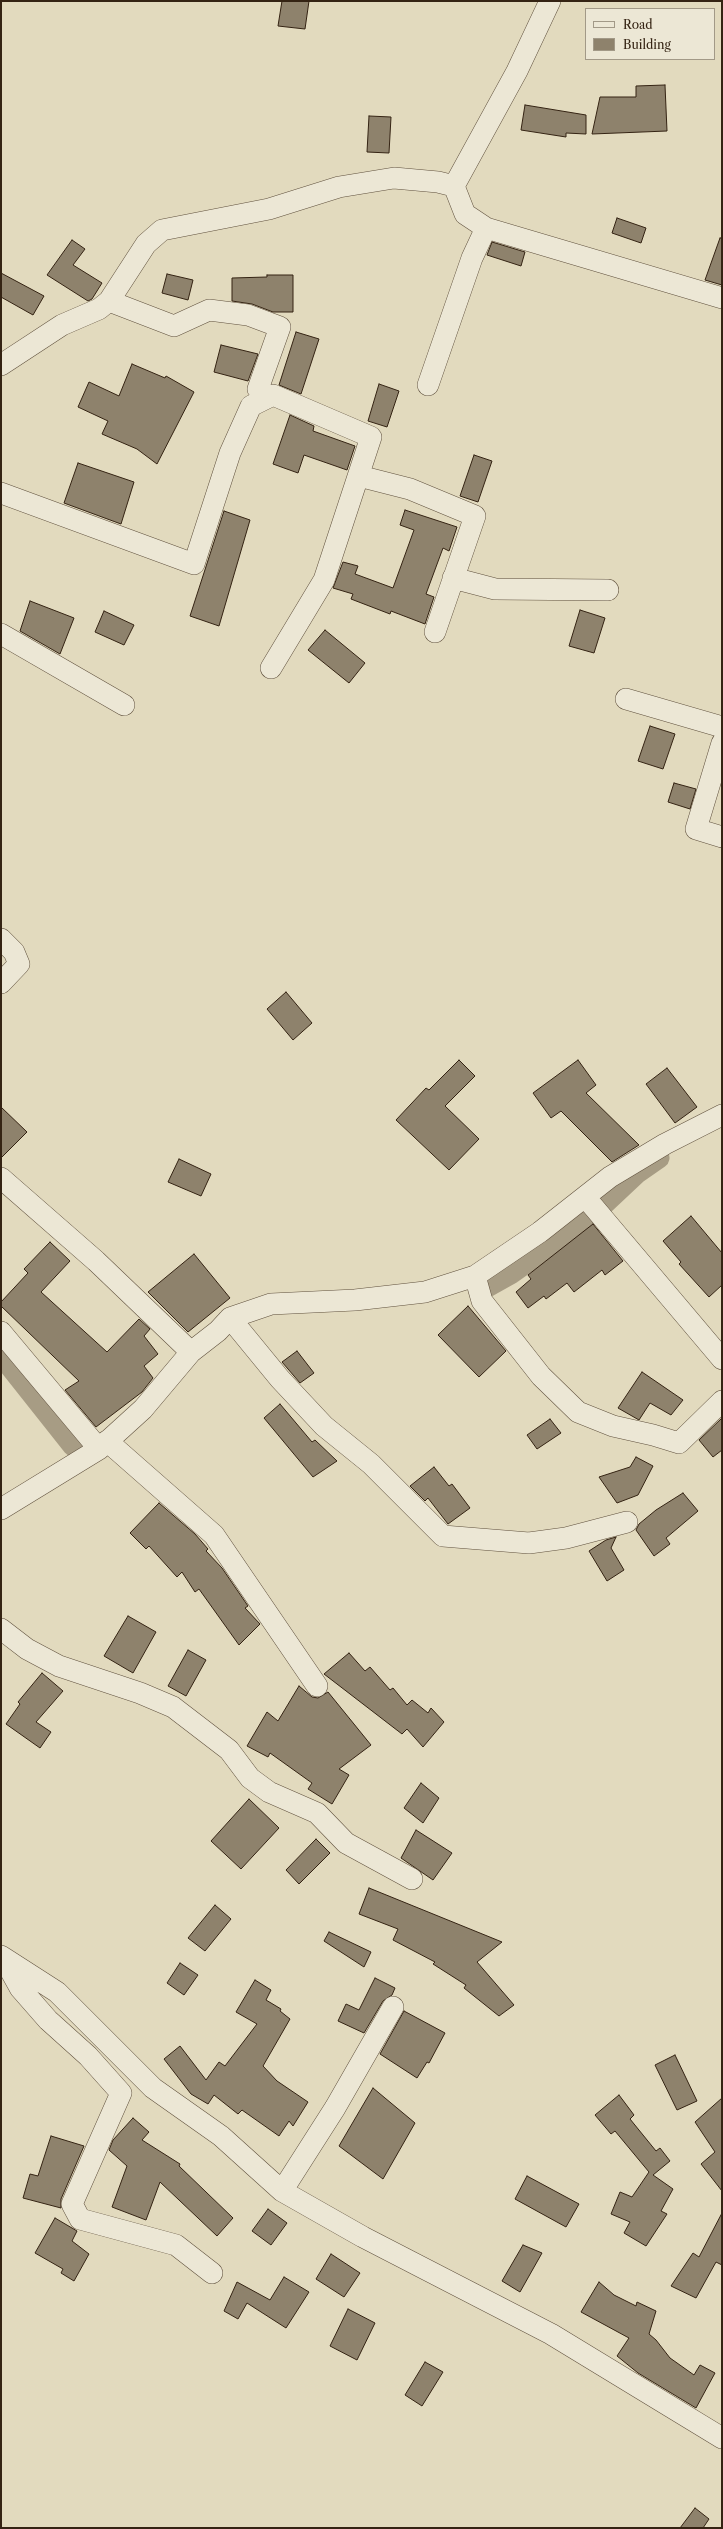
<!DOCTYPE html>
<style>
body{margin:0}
#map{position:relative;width:723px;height:2529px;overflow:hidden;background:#e2dabe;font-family:"Libre Caslon Text",serif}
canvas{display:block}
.frame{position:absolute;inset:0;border:2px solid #342313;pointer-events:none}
.legend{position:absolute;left:585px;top:8px;width:130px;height:52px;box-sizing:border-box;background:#ece7d5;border:1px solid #a29987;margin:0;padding:5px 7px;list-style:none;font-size:12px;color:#342313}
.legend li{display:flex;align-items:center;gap:8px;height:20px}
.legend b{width:20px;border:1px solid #a29987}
</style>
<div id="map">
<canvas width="723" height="2529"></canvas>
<div class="frame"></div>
<ul class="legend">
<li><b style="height:5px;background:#ece7d5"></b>Road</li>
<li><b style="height:11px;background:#8e826c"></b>Building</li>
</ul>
</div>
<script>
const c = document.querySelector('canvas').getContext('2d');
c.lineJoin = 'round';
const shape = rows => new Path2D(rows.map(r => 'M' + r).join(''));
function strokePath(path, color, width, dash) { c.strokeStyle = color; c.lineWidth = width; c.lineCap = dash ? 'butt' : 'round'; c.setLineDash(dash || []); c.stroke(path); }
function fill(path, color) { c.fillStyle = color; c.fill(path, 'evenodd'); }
const canal = shape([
 [487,1287,512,1273,553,1244,603,1205,636,1174,659,1158],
 [1,1355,73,1446]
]);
const building = shape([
 [282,1,309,1,305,29,278,26,282,1],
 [665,85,667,131,592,134,600,97,636,97,636,86,665,85],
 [525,105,586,115,586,134,566,133,566,137,521,130,525,105],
 [369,116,391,117,389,153,367,152,369,116],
 [617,218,646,228,641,243,612,233,617,218],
 [720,238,722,238,722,285,705,280,720,238],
 [72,240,85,249,73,265,102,283,92,299,88,301,47,275,72,240],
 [492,242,525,252,521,266,487,255,492,242],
 [1,273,44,296,33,315,1,297,1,273],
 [167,274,193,280,188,300,162,293,167,274],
 [267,275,293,275,293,312,273,312,252,304,232,301,232,278,267,277,267,275],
 [296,332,319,339,301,394,279,385,296,332],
 [221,345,258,354,248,381,214,372,221,345],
 [132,364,165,378,166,376,194,392,157,464,137,449,102,434,108,421,78,407,89,382,119,396,132,364],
 [379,384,399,391,387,427,368,421,379,384],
 [290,415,314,426,313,431,355,446,347,470,304,455,298,473,273,464,290,415],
 [474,455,492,461,478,502,460,496,474,455],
 [78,463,134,482,121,524,64,503,78,463],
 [405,510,457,527,449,551,443,548,426,594,434,597,425,624,391,611,390,614,351,599,353,594,333,588,343,562,358,566,355,574,393,588,414,530,400,525,405,510],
 [224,511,250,520,219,626,190,616,224,511],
 [30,601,74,618,60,654,20,631,30,601],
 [580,610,605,618,594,653,569,646,580,610],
 [104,611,134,625,124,645,95,632,104,611],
 [325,630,365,663,349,683,308,650,325,630],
 [650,726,675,734,663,769,638,761,650,726],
 [674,783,696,789,690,809,668,802,674,783],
 [286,992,312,1023,293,1040,267,1009,286,992],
 [459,1060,475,1076,445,1106,479,1139,449,1170,396,1120,426,1088,429,1090,459,1060],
 [578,1060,596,1085,586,1093,639,1145,612,1162,561,1111,551,1118,533,1093,578,1060],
 [667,1068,697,1107,675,1123,646,1084,667,1068],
 [1,1107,27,1132,1,1158,1,1107],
 [179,1159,211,1174,201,1196,168,1182,179,1159],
 [691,1216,722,1253,722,1285,709,1297,679,1264,681,1262,663,1241,691,1216],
 [593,1224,623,1261,605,1275,602,1270,574,1292,567,1283,546,1299,544,1296,528,1308,516,1292,531,1279,528,1275,593,1224],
 [50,1242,70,1261,41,1292,107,1352,139,1319,150,1329,144,1336,158,1354,144,1366,153,1378,142,1392,96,1427,65,1390,79,1381,1,1306,1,1302,28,1273,24,1269,50,1242],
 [194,1254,230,1298,188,1332,148,1292,194,1254],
 [468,1306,506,1351,479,1377,438,1335,468,1306],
 [297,1351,314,1373,300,1383,282,1362,297,1351],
 [642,1372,683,1400,671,1415,650,1403,639,1420,618,1408,642,1372],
 [280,1404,312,1442,315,1440,337,1461,313,1477,264,1418,280,1404],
 [722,1418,722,1450,713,1457,699,1440,722,1418],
 [550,1419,561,1433,537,1449,527,1435,550,1419],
 [636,1457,653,1466,638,1495,617,1503,599,1477,630,1467,636,1457],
 [434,1467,449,1486,452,1484,470,1508,448,1524,428,1498,425,1501,410,1486,434,1467],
 [683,1493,698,1511,666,1538,670,1544,654,1556,636,1530,639,1524,656,1510,683,1493],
 [159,1503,195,1534,208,1549,206,1551,222,1568,248,1606,245,1608,260,1624,239,1645,199,1589,195,1592,182,1572,177,1577,149,1546,146,1549,130,1533,159,1503],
 [616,1537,611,1548,624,1570,607,1581,589,1551,606,1540,616,1537],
 [128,1616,156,1632,133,1673,104,1656,128,1616],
 [188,1650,206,1660,186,1696,168,1686,188,1650],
 [349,1653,365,1671,370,1667,390,1690,393,1688,407,1705,412,1700,428,1713,431,1708,444,1722,423,1747,407,1729,402,1734,324,1674,349,1653],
 [42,1673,63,1691,36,1722,51,1732,40,1748,6,1724,20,1704,18,1702,42,1673],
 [299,1686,312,1697,318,1698,328,1692,371,1745,339,1769,349,1775,332,1804,308,1789,312,1783,270,1753,268,1757,247,1746,267,1712,278,1721,299,1686],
 [421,1783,439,1798,423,1823,404,1808,421,1783],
 [249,1799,279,1828,241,1869,211,1841,249,1799],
 [416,1830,452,1853,433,1880,401,1858,416,1830],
 [316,1839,330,1853,299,1884,286,1870,316,1839],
 [369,1888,502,1942,477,1962,514,2005,499,2016,464,1988,466,1985,433,1964,435,1962,393,1940,398,1929,359,1914,369,1888],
 [215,1905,231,1919,205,1951,188,1938,215,1905],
 [329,1932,371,1952,364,1967,324,1941,329,1932],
 [180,1963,198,1975,184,1995,167,1983,180,1963],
 [375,1978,395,1988,392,1995,383,2001,364,2033,338,2021,346,2004,359,2010,375,1978],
 [255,1980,271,1990,266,2000,281,2009,280,2011,290,2019,263,2066,277,2081,308,2102,293,2126,289,2121,279,2136,242,2110,238,2114,214,2095,208,2104,191,2094,164,2059,180,2046,206,2080,219,2062,225,2066,257,2024,236,2012,255,1980],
 [404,2011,445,2033,429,2063,427,2062,417,2078,380,2054,404,2011],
 [675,2055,697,2101,677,2110,655,2065,675,2055],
 [373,2088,415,2123,383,2179,339,2146,373,2088],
 [619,2095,634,2115,630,2119,656,2151,660,2148,670,2161,653,2175,673,2189,661,2211,667,2214,646,2246,624,2233,630,2222,611,2214,620,2192,632,2197,649,2172,615,2131,611,2134,595,2115,619,2095],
 [722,2098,722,2191,701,2164,715,2152,695,2122,722,2098],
 [133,2118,149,2132,142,2140,180,2164,179,2166,233,2218,217,2236,160,2182,146,2220,112,2207,127,2166,109,2150,113,2140,133,2118],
 [51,2136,84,2146,61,2199,61,2208,23,2198,30,2174,38,2176,51,2136],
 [527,2176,579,2204,566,2227,515,2199,527,2176],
 [268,2209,287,2223,271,2245,252,2231,268,2209],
 [722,2213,722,2265,716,2262,696,2298,671,2286,693,2253,699,2257,722,2213],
 [55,2218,77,2231,72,2241,89,2254,74,2281,61,2273,63,2269,35,2253,55,2218],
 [523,2245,542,2253,520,2292,502,2281,523,2245],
 [331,2254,360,2273,344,2297,316,2279,331,2254],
 [284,2277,309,2292,286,2328,247,2303,238,2319,224,2311,237,2282,270,2300,284,2277],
 [599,2282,614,2295,636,2306,637,2302,656,2311,649,2334,656,2340,670,2358,694,2375,700,2365,715,2373,696,2408,638,2373,617,2356,629,2338,581,2312,599,2282],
 [348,2309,375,2323,357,2360,330,2346,348,2309],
 [425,2362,443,2372,422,2406,405,2395,425,2362],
 [695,2508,709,2519,703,2528,680,2528,695,2508]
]);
const minor = shape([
 [550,1,517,71,454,186,465,214,486,228,722,298],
 [109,301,174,326,209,310,248,315,280,327,258,389,266,398],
 [1,365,62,325,99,309,109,301,146,244,162,230,269,209,339,187,394,178,438,182,454,186],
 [428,385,472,258,486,228],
 [359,476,410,489,475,516,435,632],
 [1,493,194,564,230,453,251,406,273,395,371,437,324,580,271,668],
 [453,578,495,589,608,590],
 [1,634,124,705],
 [626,699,722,727],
 [722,743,696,829,722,837],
 [1,939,14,952,19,964,1,983],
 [1,1178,96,1261,191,1352],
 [586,1198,722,1359],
 [475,1276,482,1301,541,1376,578,1412,613,1426,653,1435,679,1443,722,1401],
 [230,1318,280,1379,324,1426,371,1464,443,1536,529,1543,566,1538,627,1522],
 [1,1332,99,1449],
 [107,1441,214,1535,317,1686],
 [1,1509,99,1449,143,1409,191,1352,218,1331,230,1318,271,1304,355,1300,425,1292,475,1276,540,1232,610,1177,665,1144,722,1115],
 [1,1629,27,1649,59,1666,140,1693,173,1707,229,1750,250,1778,269,1792,317,1813,346,1843,412,1879],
 [1,1956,57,1992,153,2088,221,2136,282,2191,363,2237,551,2334,722,2438],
 [4,1959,20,1988,48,2020,88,2056,121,2093,72,2204,80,2219,176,2245,212,2273],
 [282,2191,335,2108,393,2007]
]);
strokePath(canal, '#a79c84', 21);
fill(building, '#8e826c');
strokePath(building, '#342313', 1);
strokePath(minor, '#60513e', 22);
strokePath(minor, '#ece7d5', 21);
</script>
